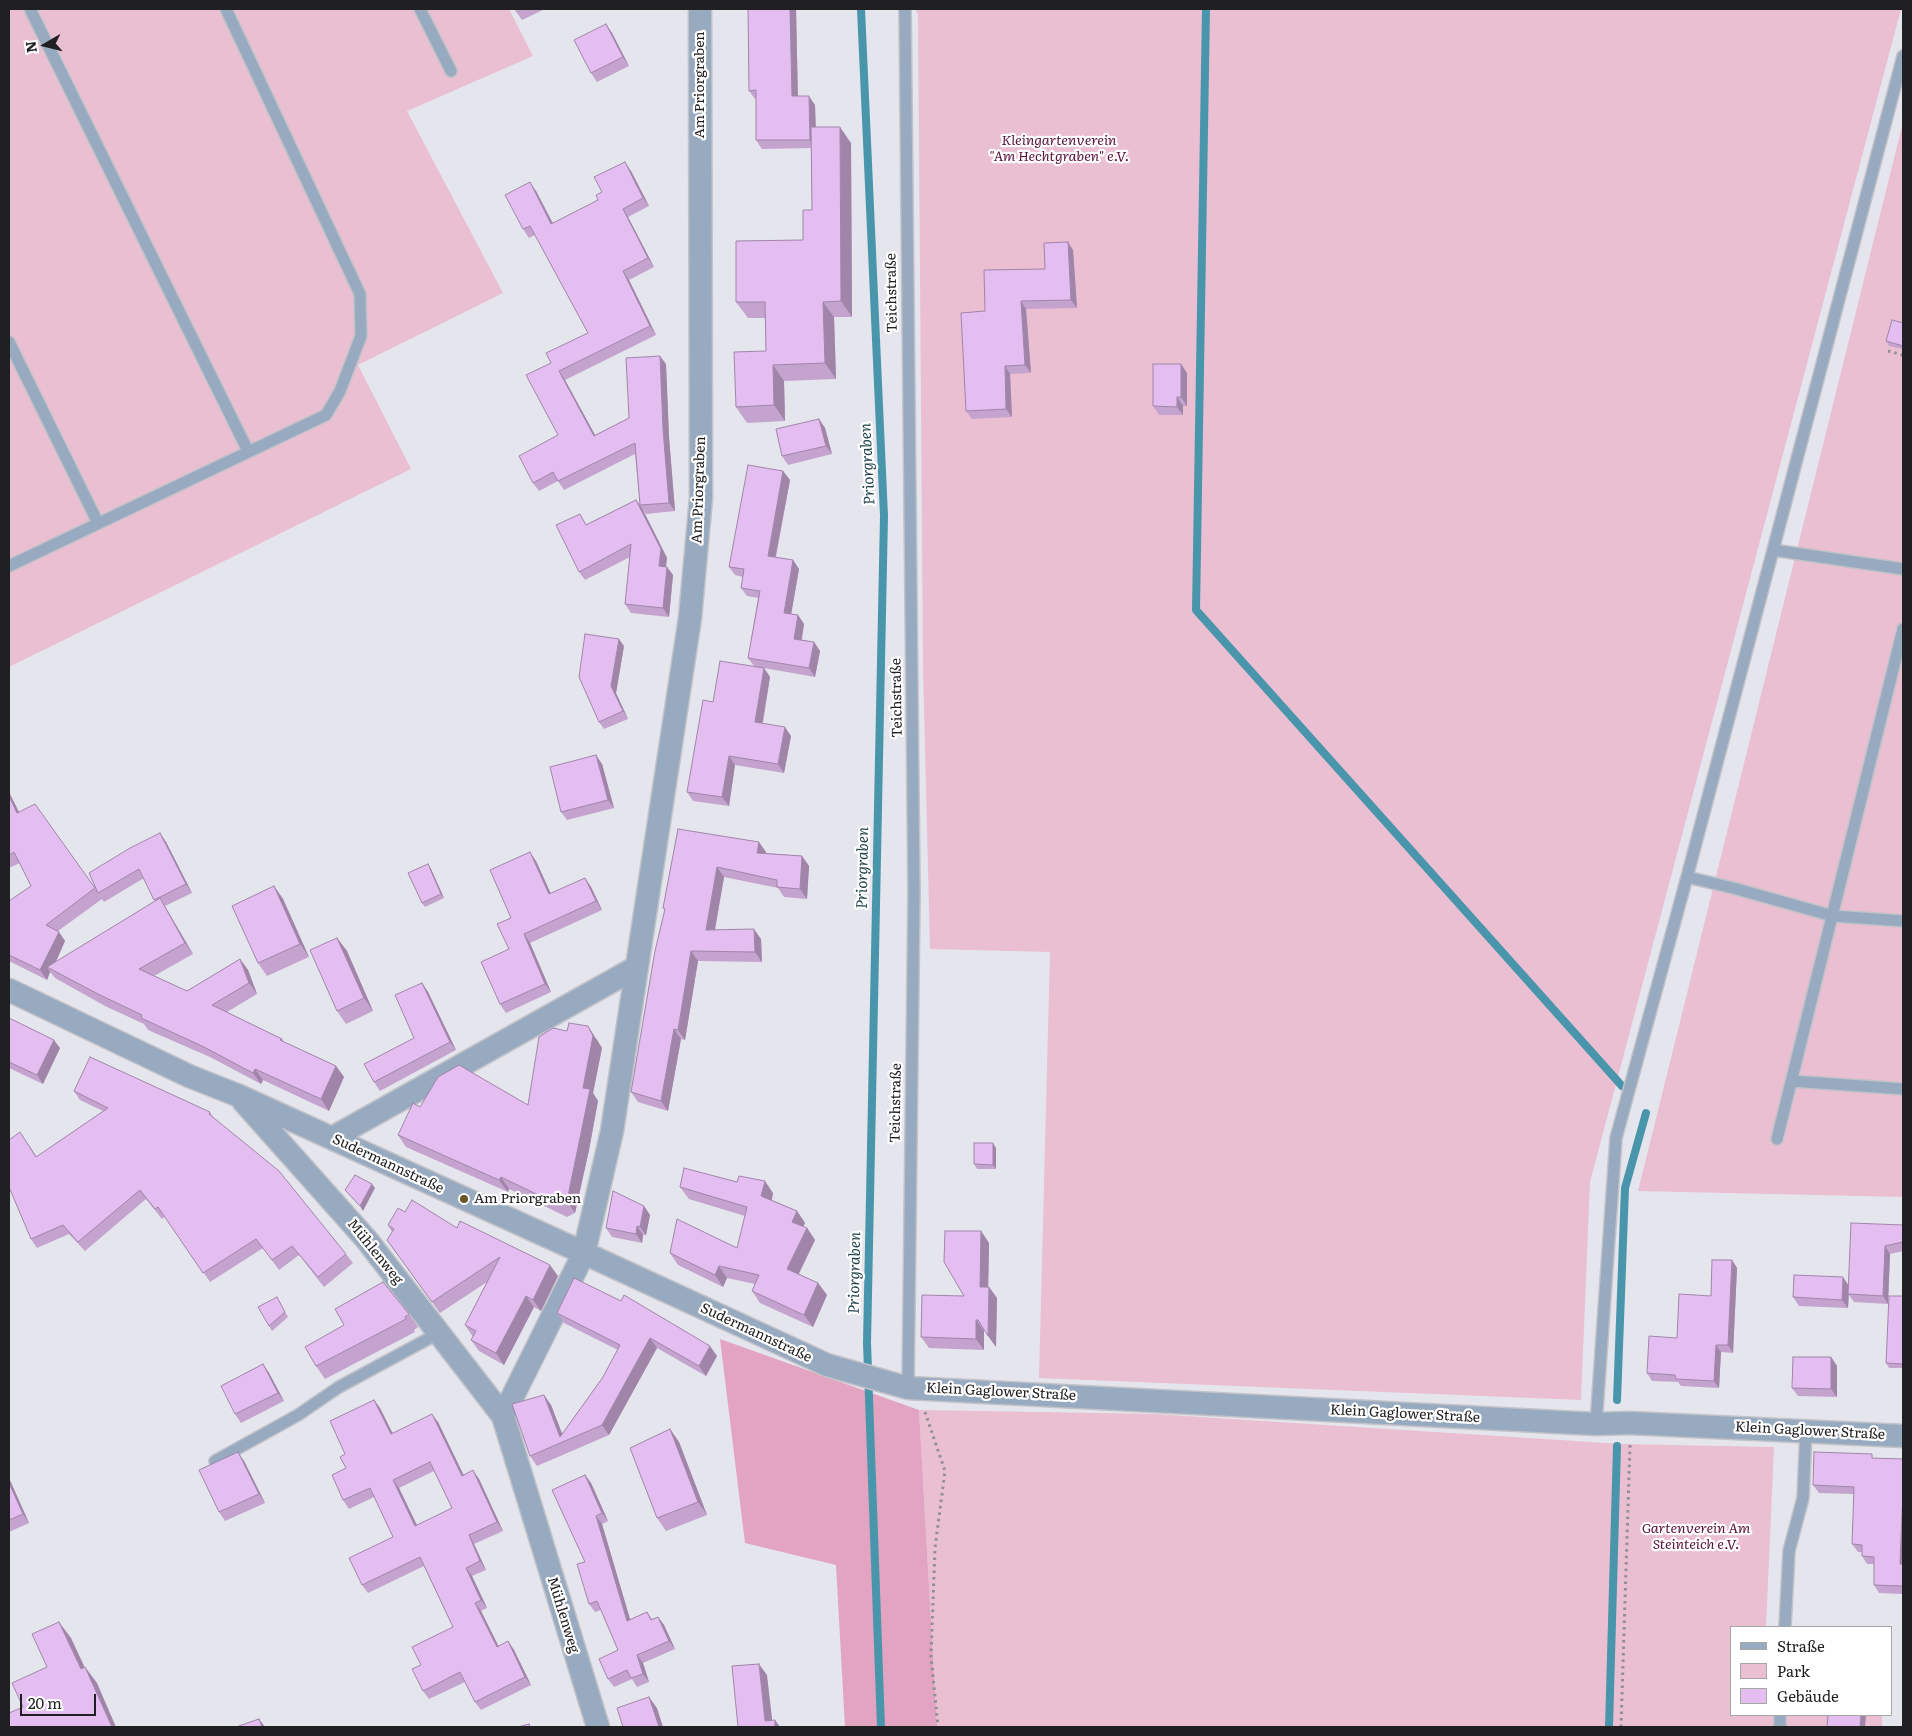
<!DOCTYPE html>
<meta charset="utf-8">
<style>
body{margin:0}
#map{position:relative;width:1912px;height:1736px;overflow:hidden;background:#e5e5ed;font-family:Literata,serif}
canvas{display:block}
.frame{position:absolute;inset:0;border:10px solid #202023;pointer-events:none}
.legend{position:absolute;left:1730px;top:1626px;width:162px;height:90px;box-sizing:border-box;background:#fff;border:1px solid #a6a6a7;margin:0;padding:6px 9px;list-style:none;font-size:15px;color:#202023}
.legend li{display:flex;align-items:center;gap:10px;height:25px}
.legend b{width:25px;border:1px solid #a6a6a7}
.north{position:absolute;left:20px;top:20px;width:50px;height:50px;-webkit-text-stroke:4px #fff;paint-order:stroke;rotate:262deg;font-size:14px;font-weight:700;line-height:20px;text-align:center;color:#202023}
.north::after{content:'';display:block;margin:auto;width:18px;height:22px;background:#202023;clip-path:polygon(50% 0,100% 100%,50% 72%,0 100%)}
.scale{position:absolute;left:20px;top:1694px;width:76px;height:22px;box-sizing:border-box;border:2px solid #202023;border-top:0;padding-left:6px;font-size:15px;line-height:18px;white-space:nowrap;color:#202023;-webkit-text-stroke:4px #fff;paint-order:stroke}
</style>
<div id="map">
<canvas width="1912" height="1736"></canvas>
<div class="frame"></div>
<ul class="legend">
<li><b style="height:6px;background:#98aabf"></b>Straße</li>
<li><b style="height:14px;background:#eabfd2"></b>Park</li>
<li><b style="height:14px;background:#e4bef1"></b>Gebäude</li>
</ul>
<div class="north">N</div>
<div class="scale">20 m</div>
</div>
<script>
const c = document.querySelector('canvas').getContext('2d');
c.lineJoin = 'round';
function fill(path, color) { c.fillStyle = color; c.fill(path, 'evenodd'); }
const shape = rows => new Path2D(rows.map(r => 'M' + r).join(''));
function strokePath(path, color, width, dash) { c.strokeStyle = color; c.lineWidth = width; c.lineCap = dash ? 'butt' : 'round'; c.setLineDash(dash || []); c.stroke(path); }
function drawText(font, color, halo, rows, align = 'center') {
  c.font = font + ' Literata,serif'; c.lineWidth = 4.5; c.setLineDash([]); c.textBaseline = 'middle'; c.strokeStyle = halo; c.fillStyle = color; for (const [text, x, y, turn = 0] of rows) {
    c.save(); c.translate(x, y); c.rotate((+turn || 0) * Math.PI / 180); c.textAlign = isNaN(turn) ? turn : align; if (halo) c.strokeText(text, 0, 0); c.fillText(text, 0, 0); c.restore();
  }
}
const green = shape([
 [9,9,509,9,533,56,407,111,503,293,358,365,411,469,9,667],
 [915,9,1901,9,1590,1182,1581,1400,1039,1378,1050,952,930,949,923,667,918,14],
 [1903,122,1903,1197,1638,1191],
 [919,1410,1154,1414,1622,1444,1774,1447,1766,1627,1731,1627,1731,1715,1882,1715,1882,1727,937,1727]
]);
const forest = shape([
 [720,1339,919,1410,937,1727,845,1727,836,1565,745,1543]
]);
const stream = shape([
 [861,9,884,516,867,1343,881,1727],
 [1206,9,1196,610,1622,1086],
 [1617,1400,1625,1188,1646,1113],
 [1609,1727,1617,1446]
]);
const path = shape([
 [1888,351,1903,355],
 [925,1412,945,1471,935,1548,931,1656,938,1727],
 [1621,1727,1630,1445]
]);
const lane = shape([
 [30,9,248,451],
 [420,9,451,71],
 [905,9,914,893,908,1388],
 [9,342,98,523],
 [1773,550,1903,569],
 [9,566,326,415,340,391,361,336,360,294,226,9],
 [1687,877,1733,888,1833,916,1903,921],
 [1792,1081,1903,1089],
 [1777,1139,1903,629],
 [1596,1424,1616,1138,1687,877,1903,56],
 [215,1461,298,1415,339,1387,439,1333],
 [1785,1627,1789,1551,1803,1498,1806,1431],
 [1780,1727,1780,1715]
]);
const street = shape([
 [9,990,189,1076,237,1095,584,1253,827,1365,908,1388,1596,1424,1630,1423,1903,1436],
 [243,1101,366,1239,503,1416,598,1727],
 [332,1138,637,967],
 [503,1416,584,1253,612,1131,690,618,701,498,700,9]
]);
const wall = shape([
 [514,9,545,9,522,20],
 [747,9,796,9,798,96,815,105,816,127,851,143,852,317,834,317,836,379,784,381,785,421,747,423,736,407,766,351,765,318,748,318,736,302,803,240,812,210,811,148,762,149,756,140,756,99,755,99,749,91,748,10],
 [606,24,612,33,629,66,597,82,591,73],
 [631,171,649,206,628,217,654,267,629,280,656,335,565,380,595,435,629,418,666,364,669,437,675,511,646,514,640,505,635,454,564,490,558,481,539,491,533,483,558,435,551,363,588,333,535,235,529,238,523,229,536,191,553,223,598,200,602,192],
 [1073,250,1077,308,1026,309,1031,373,1010,374,1012,417,972,419,966,411,985,311],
 [1903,323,1903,349,1889,346,1886,341],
 [1181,364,1187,373,1187,406,1183,406,1183,415,1159,415,1153,406],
 [819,419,825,428,832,454,788,465,782,456],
 [783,471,790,480,776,557,793,560,799,569,791,614,798,615,804,624,802,640,814,642,820,651,815,677,764,668,770,677,763,723,791,736,784,773,735,765,729,806,693,801,687,792,713,702,754,666,748,658,758,598,747,596,741,588,743,577,735,575,729,567],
 [636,500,642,508,667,558,666,566,673,575,669,617,631,613,625,604,630,557,585,580,579,572,587,524],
 [624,646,616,693,628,719,604,729,599,722],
 [602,764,614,808,567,820,561,812],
 [9,792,19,812,96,889,160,833,166,842,192,893,165,906,193,954,154,976,187,991,240,959,248,970,257,994,227,1012,282,1039,284,1042,336,1066,344,1077,329,1111,263,1080,261,1084,210,1057,148,1030,144,1024,105,1006,55,978,50,972,47,980,9,961,9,901,31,886,20,863,9,868],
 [144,878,155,901,56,962,65,941,58,931,102,899,104,902],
 [678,829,766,852,766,853,802,856,809,866,807,899,784,897,778,888,724,877,715,930,761,939,762,962,698,961,685,1040,681,1039,668,1111,638,1102,631,1092,665,911,663,908],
 [536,861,551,894,585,878,591,887,602,910,530,943,551,992,506,1013,500,1004,509,949,511,918],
 [431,869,444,898,425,907,422,903],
 [274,886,283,899,309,957,267,976,258,963],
 [337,938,347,951,373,1011,346,1024,337,1011],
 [422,983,428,992,456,1050,380,1091,374,1082,414,1038],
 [9,1018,60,1048,43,1084,9,1068],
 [596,1038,602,1048,593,1093,598,1101,589,1150,575,1213,567,1217,509,1189,508,1192,406,1147,398,1135,420,1107,528,1105],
 [74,1091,210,1112,215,1120,346,1254,353,1263,324,1287,299,1255,279,1270,263,1248,210,1282,165,1216,162,1219,146,1199,85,1251,69,1234,37,1248,31,1239,20,1132,37,1157,103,1111,80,1100],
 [996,1148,996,1169,977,1169,974,1164],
 [680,1187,773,1193,772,1200,797,1211,805,1223,803,1227,807,1228,815,1240,799,1274,818,1283,827,1295,813,1327,760,1303,752,1291,755,1284,727,1278,723,1287,678,1265,670,1253,737,1248,745,1216,689,1199],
 [644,1206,650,1215,646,1235,643,1235,642,1243,612,1237,606,1228],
 [405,1212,457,1228,558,1276,541,1311,534,1307,504,1365,479,1351,471,1340,473,1337,465,1325,487,1282,440,1313,387,1240,392,1232,388,1225],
 [1903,1225,1903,1251,1890,1254,1888,1304,1854,1302,1849,1295,1848,1308,1799,1306,1793,1297,1849,1286],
 [981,1231,989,1243,988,1287,989,1287,997,1298,996,1347,985,1331,984,1331,984,1350,929,1348,921,1337,964,1296],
 [1732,1260,1737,1268,1733,1353,1721,1352,1719,1388,1681,1386,1678,1382,1652,1381,1647,1373,1711,1296],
 [1903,1296,1903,1368,1889,1368,1886,1363],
 [277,1297,288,1317,272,1331,269,1326],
 [557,1313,717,1356,706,1376,657,1348,609,1435,537,1466,530,1456,544,1395,551,1405,562,1434,603,1377,618,1350,564,1323],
 [409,1314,418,1327,414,1330,415,1332,325,1379,316,1366],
 [1831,1357,1837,1366,1837,1397,1798,1396,1792,1388],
 [263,1364,269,1373,284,1401,241,1423,235,1414],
 [374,1400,380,1408,392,1433,438,1422,463,1475,479,1479,503,1531,474,1544,486,1570,472,1576,487,1608,481,1611,498,1646,508,1641,514,1650,531,1685,481,1710,475,1702,465,1682,429,1699,423,1691,421,1665,453,1627,424,1566,368,1593,362,1585,393,1537,374,1497,349,1509,343,1500,346,1468,345,1454],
 [434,1471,452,1508,417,1525,399,1488],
 [670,1429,679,1442,707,1515,666,1531,657,1518],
 [1875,1458,1903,1459,1903,1594,1879,1593,1874,1585,1874,1564,1867,1564,1862,1556,1862,1552,1858,1552,1852,1544,1854,1494,1819,1493,1813,1485],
 [244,1461,265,1503,225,1521,219,1512],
 [585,1475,591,1483,608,1521,602,1524,630,1620,647,1612,652,1619,658,1617,664,1625,675,1649,643,1663,649,1682,637,1687,632,1679,614,1687,608,1679,618,1650,601,1610,595,1612,589,1604,585,1562],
 [9,1478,29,1523,9,1532]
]);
const shadedWall = shape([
 [790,9,796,9,798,105,792,96],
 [606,24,612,33,629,66,623,57],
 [809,96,815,105,816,148,810,140],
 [840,127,851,143,852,317,841,301],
 [625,162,631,171,649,206,643,198],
 [530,182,536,191,557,232,551,224],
 [623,209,628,217,654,267,648,258],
 [1068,242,1073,250,1077,308,1071,300],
 [623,271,629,280,656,335,650,326],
 [1021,301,1026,309,1031,373,1025,365],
 [823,302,834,317,836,379,825,363],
 [660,356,666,364,669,437,675,511,669,503,663,429],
 [1181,364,1187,373,1187,406,1181,397],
 [773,365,784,381,785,421,774,405],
 [1005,366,1010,374,1012,417,1006,409],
 [559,371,565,380,600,444,594,436],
 [1177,397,1183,406,1183,415,1177,407],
 [819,419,825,428,832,454,826,446],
 [783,471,790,480,774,564,768,556],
 [636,500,642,508,667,558,665,574,659,566],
 [793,560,799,569,790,621,784,613],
 [667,567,673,575,669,617,663,608],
 [798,615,804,624,800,647,794,639],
 [619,639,624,646,616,693,628,719,623,711,611,686],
 [814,642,820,651,815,677,809,668],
 [764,668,770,677,761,731,755,722],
 [785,727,791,736,784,773,778,764],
 [596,755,602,764,614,808,608,800],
 [729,756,735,765,729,806,722,797],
 [9,792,24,823,17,813,9,796],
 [160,833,166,842,192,893,186,884],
 [759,842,766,852,764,863,757,853],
 [530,852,536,861,555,903,549,894],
 [802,856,809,866,807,899,800,889],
 [428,864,431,869,444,898,441,894],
 [717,867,724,877,713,940,706,930],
 [585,878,591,887,602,910,596,901],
 [274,886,283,899,309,957,300,944],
 [160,898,167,910,193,954,185,943],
 [754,929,761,939,762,962,755,952],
 [59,932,65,941,52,970,47,967,50,972,47,980,40,970],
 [524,934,530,943,551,992,545,984],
 [337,938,347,951,373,1011,364,998],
 [691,951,698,961,685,1040,678,1030],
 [240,959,248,970,257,994,249,983],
 [422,983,428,992,456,1050,450,1042],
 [588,1026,602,1048,593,1093,598,1101,589,1150,575,1213,567,1201,583,1088],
 [674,1029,681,1039,668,1111,661,1101],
 [54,1040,60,1048,43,1084,37,1075],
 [336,1066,344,1077,329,1111,321,1099],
 [255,1069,263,1080,261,1084,253,1073],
 [993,1143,996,1148,996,1169,993,1165],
 [501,1177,509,1189,508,1192,499,1180],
 [765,1181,773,1193,770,1208,761,1196],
 [372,1184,375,1188,363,1211,360,1206],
 [644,1206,650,1215,646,1235,640,1227],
 [797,1211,805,1223,800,1234,792,1222],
 [637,1226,643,1235,642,1243,636,1234],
 [807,1228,815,1240,795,1281,787,1269],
 [981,1231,989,1243,988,1298,980,1287],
 [1885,1246,1890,1254,1888,1304,1883,1296],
 [1732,1260,1737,1268,1733,1353,1728,1345],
 [550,1265,558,1276,541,1311,533,1300],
 [719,1266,727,1278,723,1287,715,1275],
 [1843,1277,1849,1286,1848,1308,1842,1300],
 [818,1283,827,1295,813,1327,804,1315],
 [989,1287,997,1298,996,1347,988,1336],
 [526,1296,534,1307,504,1365,496,1353],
 [976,1320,984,1331,984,1350,976,1339],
 [650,1338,657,1348,609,1435,602,1425],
 [1716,1345,1721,1352,1719,1388,1714,1381],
 [710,1346,717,1356,706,1376,699,1366],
 [1831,1357,1837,1366,1837,1397,1831,1389],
 [263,1364,269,1373,284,1401,278,1393],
 [544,1395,551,1405,565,1441,560,1437],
 [374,1400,380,1408,397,1442,391,1434],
 [432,1414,438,1422,468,1484,462,1476],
 [670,1429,679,1442,707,1515,698,1502],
 [238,1452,244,1461,265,1503,259,1494],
 [473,1470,479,1479,503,1531,497,1522],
 [585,1475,591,1483,608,1521,602,1513],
 [9,1478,29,1523,23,1514,9,1483],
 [393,1480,399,1488,421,1534,415,1526],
 [1903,1491,1903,1568,1900,1564],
 [596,1516,602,1524,633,1629,627,1621],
 [469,1535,474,1544,486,1570,480,1561],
 [466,1568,472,1576,487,1608,481,1600],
 [475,1603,481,1611,503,1655,497,1647],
 [658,1617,664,1625,675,1649,669,1641],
 [59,1622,71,1638,93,1685,81,1669],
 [508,1641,514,1650,531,1685,525,1677],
 [637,1655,643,1663,649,1682,643,1674],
 [759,1664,767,1675,773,1727,765,1721],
 [85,1667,97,1683,116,1727,112,1727],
 [649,1697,657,1708,663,1727,659,1727],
 [1861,1715,1866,1715,1865,1727,1860,1727],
 [259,1719,265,1727,262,1727],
 [775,1720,780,1727,775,1727]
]);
const building = shape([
 [748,9,790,9,792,96,809,96,810,140,756,140,756,90,749,91,748,9],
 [606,24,623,57,591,73,574,40,606,24],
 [811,127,840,127,841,301,823,302,825,363,773,365,774,405,736,407,734,352,766,351,765,302,736,302,736,241,803,240,803,210,812,210,811,127],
 [625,162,643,198,623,209,648,258,623,271,650,326,559,371,594,436,629,418,626,358,660,356,663,429,669,503,640,505,635,443,558,481,553,472,533,483,519,456,558,435,526,375,551,363,546,353,588,333,530,226,523,229,505,195,530,182,551,224,598,200,596,195,602,192,594,177,625,162],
 [1068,242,1071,300,1021,301,1025,365,1005,366,1006,409,966,411,961,313,985,311,984,270,1045,269,1044,243,1068,242],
 [1892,320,1903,323,1903,346,1886,341,1892,320],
 [1153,364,1181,364,1181,397,1177,397,1177,407,1153,406,1153,364],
 [819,419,826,446,782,456,776,429,819,419],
 [748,465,783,471,768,556,793,560,784,613,798,615,794,639,814,642,809,668,748,658,760,591,741,588,744,569,729,567,748,465],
 [636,500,661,549,659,566,667,567,663,608,625,604,631,544,579,572,556,525,580,514,586,525,636,500],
 [585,634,619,639,611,686,623,711,599,722,579,677,585,634],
 [720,661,764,668,755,722,785,727,778,764,729,756,722,797,687,792,703,700,713,702,720,661],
 [596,755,608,800,561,812,550,767,596,755],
 [9,796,17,813,35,804,95,888,46,925,59,932,40,970,9,955,9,901,31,886,14,852,9,855,9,796],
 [678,829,759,842,757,853,802,856,800,889,777,887,777,880,717,867,706,930,754,929,755,952,691,951,678,1030,674,1029,661,1101,631,1092,655,951,665,909,663,908,678,829],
 [160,833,186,884,154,900,139,869,98,893,89,873,130,848,160,833],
 [530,852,549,894,585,878,596,901,524,934,545,984,500,1004,481,962,509,949,497,924,511,918,490,870,530,852],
 [428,864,441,894,422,903,408,873,428,864],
 [274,886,300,944,258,963,232,906,274,886],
 [160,898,185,943,139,969,187,991,240,959,249,983,212,1005,282,1039,280,1040,336,1066,321,1099,255,1069,253,1073,202,1046,141,1018,142,1015,98,994,47,967,160,898],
 [337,938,364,998,337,1011,310,950,337,938],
 [422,983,450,1042,374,1082,364,1064,414,1038,395,995,422,983],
 [9,1018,54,1040,37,1075,9,1062,9,1018],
 [569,1023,588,1026,593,1036,583,1088,590,1089,580,1138,567,1201,559,1205,501,1177,499,1180,398,1135,413,1103,420,1107,438,1077,459,1065,528,1105,539,1037,553,1028,567,1031,569,1023],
 [90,1057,210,1112,209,1114,279,1171,346,1254,318,1277,292,1246,272,1260,256,1239,203,1273,158,1207,155,1209,140,1190,78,1242,63,1225,31,1239,9,1187,9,1140,20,1132,36,1157,108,1108,74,1091,90,1057],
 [974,1143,993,1143,993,1165,974,1164,974,1143],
 [684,1168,737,1182,739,1176,765,1181,761,1196,797,1211,792,1222,807,1228,787,1269,818,1283,804,1315,752,1291,759,1275,719,1266,715,1275,670,1253,677,1219,737,1248,747,1207,680,1187,684,1168],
 [355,1175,372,1184,360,1206,345,1190,355,1175],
 [613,1191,644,1206,640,1227,637,1226,636,1234,606,1228,613,1191],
 [412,1200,457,1228,460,1221,550,1265,533,1300,526,1296,496,1353,471,1340,476,1331,465,1325,500,1257,432,1302,387,1240,394,1229,388,1225,398,1208,405,1212,412,1200],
 [1851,1223,1903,1225,1903,1242,1885,1246,1883,1296,1848,1294,1851,1223],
 [945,1231,981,1231,980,1287,989,1287,988,1336,978,1320,976,1320,976,1339,921,1337,922,1295,964,1296,944,1262,945,1231],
 [1712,1260,1732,1260,1728,1345,1716,1345,1714,1381,1676,1379,1675,1375,1647,1373,1649,1336,1677,1338,1679,1294,1711,1296,1712,1260],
 [1794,1275,1843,1277,1842,1300,1793,1297,1794,1275],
 [574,1278,621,1301,624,1295,710,1346,699,1366,650,1338,602,1425,530,1456,512,1404,544,1395,560,1437,603,1377,620,1345,557,1313,574,1278],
 [383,1282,409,1314,405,1317,406,1319,316,1366,305,1347,344,1325,335,1309,383,1282],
 [1889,1296,1903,1296,1903,1364,1886,1363,1889,1296],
 [277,1297,285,1312,269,1326,258,1307,277,1297],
 [1793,1357,1831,1357,1831,1389,1792,1388,1793,1357],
 [263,1364,278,1393,235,1414,221,1386,263,1364],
 [374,1400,391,1434,432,1414,462,1476,473,1470,497,1522,469,1535,480,1561,466,1568,481,1600,475,1603,497,1647,508,1641,525,1677,475,1702,460,1672,423,1691,412,1669,421,1665,412,1647,453,1627,420,1557,362,1585,349,1558,393,1537,370,1488,343,1500,332,1475,346,1468,340,1457,345,1454,330,1421,374,1400],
 [430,1462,452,1508,415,1526,393,1480,430,1462],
 [670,1429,698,1502,657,1518,630,1448,670,1429],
 [238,1452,259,1494,219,1512,199,1470,238,1452],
 [1814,1452,1872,1454,1872,1458,1903,1459,1903,1491,1900,1564,1903,1564,1903,1586,1874,1585,1874,1557,1862,1556,1862,1545,1852,1544,1854,1487,1813,1485,1814,1452],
 [585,1475,602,1513,596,1516,627,1621,647,1612,651,1620,658,1617,669,1641,637,1655,643,1674,631,1678,627,1670,608,1679,599,1659,618,1650,597,1601,589,1604,577,1564,585,1562,552,1490,585,1475],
 [9,1483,23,1514,9,1520,9,1483],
 [59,1622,81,1669,85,1667,112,1727,9,1727,9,1713,23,1707,12,1683,47,1667,32,1634,59,1622],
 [759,1664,765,1721,775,1720,775,1727,738,1727,732,1666,759,1664],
 [649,1697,659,1727,623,1727,617,1708,649,1697],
 [1828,1715,1861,1715,1860,1727,1827,1727,1828,1715],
 [259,1719,262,1727,236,1727,259,1719],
 [529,1724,530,1727,518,1727,529,1724]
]);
const markers = [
 [464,1199,5,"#6b5726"]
];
const streetNames = [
 ["Am Priorgraben",700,85,-90],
 ["Teichstraße",892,293,-91],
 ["Am Priorgraben",699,490,-88],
 ["Teichstraße",897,698,-91],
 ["Teichstraße",896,1103,-89],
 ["Sudermannstraße",388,1164,25],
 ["Mühlenweg",375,1252,51],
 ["Sudermannstraße",756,1333,25],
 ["Klein Gaglower Straße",1001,1392,3],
 ["Klein Gaglower Straße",1405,1414,3],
 ["Klein Gaglower Straße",1810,1431,3],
 ["Mühlenweg",563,1615,73]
];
const parkNames = [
 ["Kleingartenverein",1059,141],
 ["\"Am Hechtgraben\" e.V.",1059,157],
 ["Gartenverein Am",1696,1529],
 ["Steinteich e.V.",1696,1545]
];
const poiNames = [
 ["Am Priorgraben",474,1199]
];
const waterNames = [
 ["Priorgraben",868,464,-93],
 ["Priorgraben",863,868,-89],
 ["Priorgraben",855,1273,-89]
];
fill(green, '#eabfd2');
fill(forest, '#e2a4c0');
strokePath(stream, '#4995ab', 8);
strokePath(lane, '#c2c2c9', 14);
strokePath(street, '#c2c2c9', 25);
strokePath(path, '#8f8f95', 3, [2.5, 4]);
strokePath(lane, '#98aabf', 11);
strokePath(street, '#98aabf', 22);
fill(wall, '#c4a3cf');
fill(shadedWall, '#a085a9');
fill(building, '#e4bef1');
strokePath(building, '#a085a9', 1);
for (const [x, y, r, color] of markers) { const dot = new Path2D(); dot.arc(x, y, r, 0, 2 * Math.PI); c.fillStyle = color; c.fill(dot); strokePath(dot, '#fff', 2); }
drawText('14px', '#202023', '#fff', streetNames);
drawText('italic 14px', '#59113b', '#fff', parkNames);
drawText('14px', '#202023', '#fff', poiNames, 'left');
drawText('italic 15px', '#1f424d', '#fff', waterNames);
</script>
